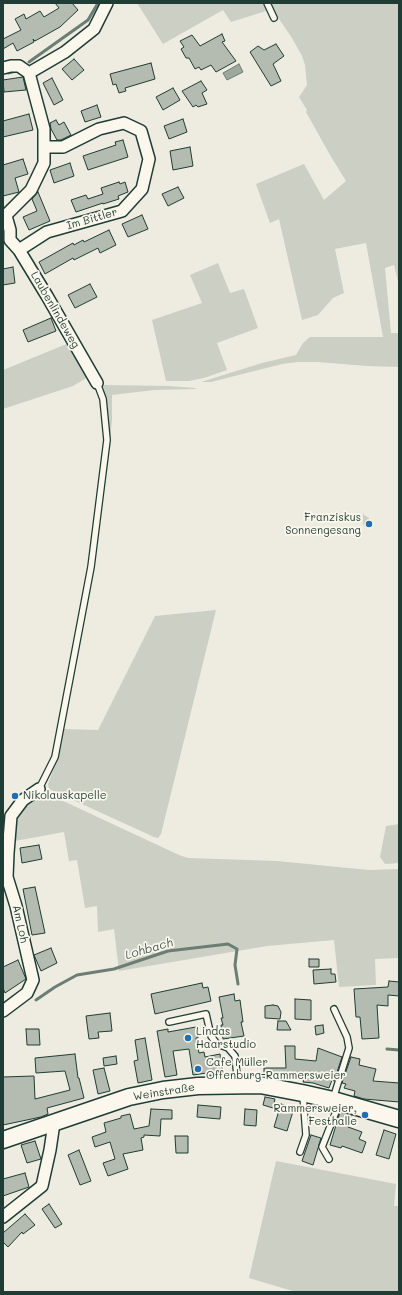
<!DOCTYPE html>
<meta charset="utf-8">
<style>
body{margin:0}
#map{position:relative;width:402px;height:1295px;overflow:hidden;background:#eeece1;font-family:Mali,sans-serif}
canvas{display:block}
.frame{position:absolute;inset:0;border:4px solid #1f3d34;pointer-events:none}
</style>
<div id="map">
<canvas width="402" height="1295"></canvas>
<div class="frame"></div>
</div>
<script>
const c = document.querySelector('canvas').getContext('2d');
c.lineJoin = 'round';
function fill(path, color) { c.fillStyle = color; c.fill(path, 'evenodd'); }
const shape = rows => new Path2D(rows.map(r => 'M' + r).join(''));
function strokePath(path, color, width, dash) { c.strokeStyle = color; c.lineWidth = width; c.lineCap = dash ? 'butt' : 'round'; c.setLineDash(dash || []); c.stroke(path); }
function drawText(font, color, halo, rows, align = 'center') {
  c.font = font + ' Mali,sans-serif'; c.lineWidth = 3.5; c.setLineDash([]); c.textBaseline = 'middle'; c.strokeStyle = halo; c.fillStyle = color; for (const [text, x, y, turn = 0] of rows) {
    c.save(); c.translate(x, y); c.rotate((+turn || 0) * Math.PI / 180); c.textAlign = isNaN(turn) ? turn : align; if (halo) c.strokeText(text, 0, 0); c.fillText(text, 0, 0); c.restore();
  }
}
const green = shape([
 [137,3,263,3,266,11,231,22,223,10,163,44],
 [270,3,399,3,399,285,394,265,385,268,391,333,399,333,399,367,367,366,318,362,297,362,282,364,211,382,201,382,262,363,296,355,303,343,310,337,383,337,366,243,335,249,344,293,333,298,318,315,302,320,279,219,270,223,256,184,304,164,324,200,346,181,330,155,306,112,307,110,299,97,307,85,305,65,302,56,292,38,275,13],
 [218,263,230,293,244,289,258,328,217,343,227,370,204,378,189,381,166,381,152,320,202,303,190,275],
 [69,343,88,377,73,386,3,409,3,370],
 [102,385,170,386,194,388,197,389,154,390,112,395,112,421,108,462,106,462,105,397],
 [363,512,364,515,369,518,370,527,365,527,363,524],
 [216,610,161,834,158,838,154,837,49,789,48,784,58,757,62,729,98,730,155,616],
 [35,793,44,794,59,799,179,855,188,858,277,861,369,870,399,869,399,958,375,959,376,985,339,987,334,940,267,946,119,971,114,929,98,932,97,906,85,908,77,860,69,861,64,832,15,841,14,819],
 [399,824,399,863,385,864,380,857,386,826],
 [276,1161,396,1184,394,1206,399,1206,399,1292,296,1292,249,1278]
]);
const water = shape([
 [239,64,243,72,227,80,223,73,239,64]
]);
const stream = shape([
 [29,62,88,20,98,3],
 [8,73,16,71],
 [36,1000,55,987,77,975,114,969,168,951,228,944,237,949,235,965,238,984],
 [387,1049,399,1050]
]);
const building = shape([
 [55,3,72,3,78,10,60,27,35,41,33,39,34,42,17,51,13,43,3,49,3,39,21,30,15,19,24,14,26,19,40,11,44,17,59,8,55,3],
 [222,34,225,41,222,42,236,61,216,72,211,65,201,70,199,67,195,69,189,58,186,58,181,49,184,47,180,41,192,35,200,46,222,34],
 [276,44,284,56,273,64,281,81,271,86,250,52,258,46,264,50,276,44],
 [74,59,84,70,72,80,62,69,74,59],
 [151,63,155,79,125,88,126,91,119,93,116,84,113,85,110,74,151,63],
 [23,77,26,90,4,92,3,80,23,77],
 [52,78,63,100,54,105,43,83,52,78],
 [201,81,207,90,202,93,207,104,198,107,196,105,193,107,182,91,201,81],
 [173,88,180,100,163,110,156,97,173,88],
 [97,105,101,117,85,122,81,111,97,105],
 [29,114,33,130,3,137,3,121,29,114],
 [183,119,187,132,169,139,164,126,183,119],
 [56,120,59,125,64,122,71,135,61,140,57,140,51,129,50,123,56,120],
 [123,140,128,157,88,170,83,156,116,145,115,142,123,140],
 [190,147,193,166,173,170,170,151,190,147],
 [23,159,28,174,15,178,19,192,3,196,3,165,23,159],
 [70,163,74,176,54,183,50,170,70,163],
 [119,182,120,184,125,182,128,192,118,196,119,199,103,204,103,203,76,212,71,200,86,195,88,199,103,194,101,188,119,182],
 [178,187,184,198,168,206,162,194,178,187],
 [38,192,50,221,29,230,23,217,37,211,32,199,38,192],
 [142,215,148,229,128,237,122,224,142,215],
 [109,230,116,245,100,253,98,248,74,260,73,258,45,274,39,262,73,243,74,245,83,240,84,242,109,230],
 [13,267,15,283,3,285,3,269,13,267],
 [90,284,97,297,75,308,68,295,90,284],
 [51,318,56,331,28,342,23,330,51,318],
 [39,845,42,859,22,863,20,848,39,845],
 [35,887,45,933,32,935,23,889,35,887],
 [51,948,57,963,41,971,34,955,51,948],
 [309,959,319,959,319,967,309,967,309,959],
 [18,960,26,979,5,993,3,988,3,967,18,960],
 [331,969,331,974,335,974,336,982,314,984,313,970,331,969],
 [389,981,399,982,399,996,388,995,388,1006,377,1005,379,1038,362,1039,360,1017,356,1017,354,989,388,987,389,981],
 [202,983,203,988,208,987,211,1001,155,1014,151,994,202,983],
 [234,994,235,1001,240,1000,243,1022,241,1022,244,1036,223,1039,221,1025,223,1025,221,1018,223,1018,219,997,234,994],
 [295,999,311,1000,311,1020,295,1019,295,999],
 [273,1005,278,1006,281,1012,280,1019,265,1018,265,1006,273,1005],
 [110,1013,112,1031,98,1032,99,1038,89,1039,86,1016,110,1013],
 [278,1021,286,1021,291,1030,277,1030,278,1021],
 [323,1025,324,1033,316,1035,315,1026,323,1025],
 [196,1027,198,1038,196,1038,199,1053,204,1052,205,1057,220,1054,223,1074,208,1076,207,1073,193,1075,189,1049,173,1051,177,1075,165,1077,157,1031,168,1029,168,1032,196,1027],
 [26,1029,39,1029,40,1045,27,1045,26,1029],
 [145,1038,152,1080,138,1083,134,1061,138,1060,135,1040,145,1038],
 [285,1046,295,1046,295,1059,316,1061,318,1048,342,1057,334,1081,332,1080,329,1088,313,1083,303,1082,304,1077,264,1076,264,1068,286,1068,285,1046],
 [75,1054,78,1078,79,1078,84,1098,47,1108,48,1114,41,1117,3,1125,3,1077,34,1076,35,1099,70,1090,65,1071,36,1073,35,1058,75,1054],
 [116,1056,117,1064,104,1066,103,1058,116,1056],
 [351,1057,360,1059,359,1065,376,1069,373,1081,399,1083,399,1102,364,1099,354,1096,355,1091,344,1088,346,1084,342,1083,351,1057],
 [104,1068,110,1091,98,1094,93,1070,104,1068],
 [265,1097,275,1099,273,1108,263,1105,265,1097],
 [281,1104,294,1108,287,1131,274,1127,281,1104],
 [198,1105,221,1107,220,1119,197,1117,198,1105],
 [151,1109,172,1110,172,1119,161,1119,160,1136,144,1135,144,1137,141,1138,143,1150,123,1154,128,1169,108,1176,103,1163,115,1159,110,1142,95,1147,92,1137,106,1132,104,1123,121,1118,121,1116,130,1114,134,1129,149,1126,151,1109],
 [245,1109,257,1110,256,1126,244,1125,245,1109],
 [340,1112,351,1115,348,1127,362,1132,359,1139,366,1142,362,1153,342,1146,341,1148,330,1145,340,1112],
 [384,1130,396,1134,389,1159,376,1155,384,1130],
 [311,1135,321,1138,313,1165,302,1161,311,1135],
 [175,1136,188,1136,188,1153,176,1153,175,1136],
 [35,1141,41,1159,27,1163,21,1145,35,1141],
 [79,1150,91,1181,80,1185,68,1155,79,1150],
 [25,1173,29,1187,3,1196,3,1179,25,1173],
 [49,1204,62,1224,55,1228,42,1209,49,1204],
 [25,1214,35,1225,23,1234,22,1232,8,1247,3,1242,3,1233,25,1214]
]);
const lane = shape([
 [267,3,274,18],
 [39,789,55,757,91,567,107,440,103,399,97,383],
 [169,1022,206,1014,211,1036,217,1044,228,1048,235,1056,238,1085],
 [333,1099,349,1048,347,1037,334,1009],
 [300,1152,306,1135,303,1095],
 [329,1159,322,1147,339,1104]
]);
const street = shape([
 [3,68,11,66,19,66,29,73],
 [29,73,65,52,94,29,107,3],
 [6,216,10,230,10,240,19,250,47,296,97,383],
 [3,218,31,190,44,163,44,129,29,73],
 [19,250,47,232,122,211,142,189,149,159,141,131,124,123,99,129,63,147,44,147],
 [3,1011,27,993,33,980,16,906,7,877,8,853,11,816,23,800,39,789],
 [3,1217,42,1186,50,1150,54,1123]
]);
const secondary = shape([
 [3,1140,129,1097,163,1090,198,1086,260,1085,302,1093,333,1100,399,1119]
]);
const markers = [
 [369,524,4,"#1f6fb2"],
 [15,796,4,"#1f6fb2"],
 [188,1038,4,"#1f6fb2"],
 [198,1069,4,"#1f6fb2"],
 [365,1115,4,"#1f6fb2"]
];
const streetNames = [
 ["Im Bittler",92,219,-16],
 ["Laubenlindeweg",55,310,60],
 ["Am Loh",20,924,77],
 ["Weinstraße",164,1092,-9]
];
const poiNames = [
 ["Franziskus",361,518,"right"],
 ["Sonnengesang",361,531,"right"],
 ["Nikolauskapelle",23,796],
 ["Lindas",196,1032],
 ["Haarstudio",196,1045],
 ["Cafe Müller",206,1063],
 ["Offenburg-Rammersweier",206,1076],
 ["Rammersweier,",357,1109,"right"],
 ["Festhalle",357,1122,"right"]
];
const waterNames = [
 ["Lohbach",149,949,-16]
];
fill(green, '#cbcfc4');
fill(water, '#9fa89f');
strokePath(water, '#6c7d74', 1);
strokePath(stream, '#6c7d74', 3);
fill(building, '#b4bbb0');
strokePath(building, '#1f3d34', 1);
strokePath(lane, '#1f3d34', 8);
strokePath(street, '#1f3d34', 14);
strokePath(secondary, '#1f3d34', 19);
strokePath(lane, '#fbf7ec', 5.5);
strokePath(street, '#fbf7ec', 11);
strokePath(secondary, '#fbf7ec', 16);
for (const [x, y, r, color] of markers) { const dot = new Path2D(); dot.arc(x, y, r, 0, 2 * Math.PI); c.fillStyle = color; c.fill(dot); strokePath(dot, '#fbf7ec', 1.5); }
drawText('11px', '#1f3d34', '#fbf7ec', streetNames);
drawText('11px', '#1f3d34', '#fbf7ec', poiNames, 'left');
drawText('italic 12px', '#455d54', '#fbf7ec', waterNames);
</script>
